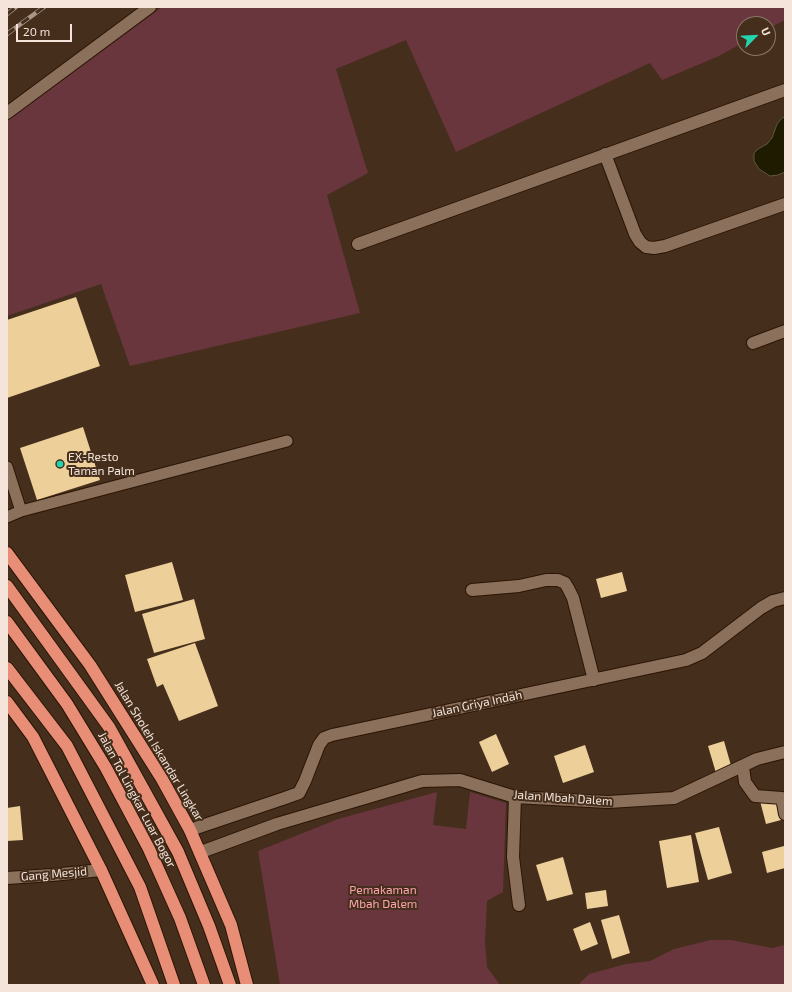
<!DOCTYPE html>
<style>
body{margin:0}
#map{position:relative;width:792px;height:992px;overflow:hidden;background:#452e1c;font-family:"Exo 2",sans-serif}
canvas{display:block}
.frame{position:absolute;inset:0;border:8px solid #f4e4d9;pointer-events:none}
.north{position:absolute;left:736px;top:16px;width:40px;height:40px;box-sizing:border-box;background:#452e1c;border:1px solid #8b7768;border-radius:50%;rotate:66deg;font-size:11px;font-weight:700;line-height:16px;text-align:center;color:#f4e4d9}
.north::after{content:'';display:block;margin:auto;width:14px;height:18px;background:#23d5af;clip-path:polygon(50% 0,100% 100%,50% 72%,0 100%)}
.scale{position:absolute;left:16px;top:24px;width:56px;height:18px;box-sizing:border-box;border:2px solid #f4e4d9;border-top:0;padding-left:5px;font-size:12px;line-height:14px;white-space:nowrap;color:#f4e4d9;-webkit-text-stroke:3px #452e1c;paint-order:stroke}
</style>
<div id="map">
<canvas width="792" height="992"></canvas>
<div class="frame"></div>
<div class="north">U</div>
<div class="scale">20 m</div>
</div>
<script>
const c = document.querySelector('canvas').getContext('2d');
c.lineJoin = 'round';
function fill(path, color) { c.fillStyle = color; c.fill(path, 'evenodd'); }
const shape = rows => new Path2D(rows.map(r => 'M' + r).join(''));
function strokePath(path, color, width, dash) { c.strokeStyle = color; c.lineWidth = width; c.lineCap = dash ? 'butt' : 'round'; c.setLineDash(dash || []); c.stroke(path); }
function drawText(font, color, halo, rows, align = 'center') {
  c.font = font + ' "Exo 2",sans-serif'; c.lineWidth = 4; c.setLineDash([]); c.textBaseline = 'middle'; c.strokeStyle = halo; c.fillStyle = color; for (const [text, x, y, turn = 0] of rows) {
    c.save(); c.translate(x, y); c.rotate((+turn || 0) * Math.PI / 180); c.textAlign = isNaN(turn) ? turn : align; if (halo) c.strokeText(text, 0, 0); c.fillText(text, 0, 0); c.restore();
  }
}
const green = shape([
 [162,7,785,7,785,20,768,29,768,24,744,24,744,42,719,56,662,80,650,63,456,152,406,40,336,69,368,173,327,195,360,313,130,366,101,284,7,316,7,121],
 [437,792,433,825,466,829,470,792,506,803,503,892,487,901,485,941,487,967,500,985,280,985,258,851,338,819],
 [711,940,731,940,772,948,785,945,785,985,578,985,589,974,626,964,650,961,674,949]
]);
const water = shape([
 [785,117,785,172,778,175,770,176,759,169,754,161,754,153,758,149,767,144,772,138,777,124,782,118,785,117]
]);
const building = shape([
 [76,297,100,366,7,398,7,320],
 [83,427,100,480,37,500,20,448],
 [172,562,183,600,135,612,125,575],
 [622,572,627,591,601,598,596,579],
 [194,599,205,639,154,653,142,614],
 [195,643,218,706,179,721,163,684,157,687,147,659],
 [496,734,509,764,492,772,479,742],
 [724,741,732,769,716,773,708,746],
 [585,745,594,772,563,783,554,756],
 [775,797,781,820,766,824,760,801],
 [20,806,23,840,7,841,7,808],
 [719,827,732,873,708,880,695,833],
 [691,835,699,882,667,888,659,841],
 [784,846,785,868,767,873,762,852],
 [563,857,573,894,547,901,536,865],
 [606,890,608,906,587,909,585,893],
 [619,915,630,953,612,959,601,920],
 [590,922,598,944,581,951,573,929]
]);
const lane = shape([
 [7,467,21,511,287,441],
 [7,517,21,511]
]);
const street = shape([
 [7,113,150,7],
 [605,154,635,234,640,242,646,247,654,248,665,246,785,204],
 [358,244,785,90],
 [753,343,785,331],
 [472,590,519,586,546,580,558,580,565,583,568,588,573,598,594,680],
 [743,767,745,782,755,796,782,798,785,814],
 [515,797,513,857,519,905],
 [190,830,285,798,299,793,305,781,319,745,324,738,332,735,686,660,702,653,761,608,773,601,785,598],
 [201,852,277,824,422,781,460,780,515,797,608,802,674,798,757,759,785,752],
 [7,878,52,875,101,870]
]);
const highway = shape([
 [7,553,90,665,162,779,190,830,231,925,247,985],
 [7,586,109,727,178,852,209,926,230,985],
 [7,622,67,704,106,768,149,849,180,918,204,985],
 [7,668,67,746,140,887,174,985],
 [7,702,33,737,101,870,153,985]
]);
const rail = shape([
 [7,14,16,7],
 [7,34,44,7]
]);
const markers = [
 [60,464,4,"#23d5af"]
];
const poiNames = [
 ["EX-Resto",68,457],
 ["Taman Palm",68,471]
];
const streetNames = [
 ["Jalan Griya Indah",477,704,-12],
 ["Jalan Sholeh Iskandar Lingkar",159,751,59],
 ["Jalan Mbah Dalem",563,798,4],
 ["Jalan Tol Lingkar Luar Bogor",137,800,62],
 ["Gang Mesjid",54,874,-5]
];
const parkNames = [
 ["Pemakaman",383,890],
 ["Mbah Dalem",383,904]
];
fill(green, '#69363d');
fill(water, '#1e1b00');
strokePath(water, '#5e5741', 1);
fill(building, '#edcf9a');
strokePath(lane, '#2b1504', 13);
strokePath(street, '#2b1504', 14);
strokePath(highway, '#2b1504', 14);
strokePath(lane, '#8b705c', 11);
strokePath(street, '#8b705c', 12);
strokePath(highway, '#e88e77', 12);
strokePath(rail, '#a99688', 4.5);
strokePath(rail, '#452e1c', 3, [9]);
for (const [x, y, r, color] of markers) { const dot = new Path2D(); dot.arc(x, y, r, 0, 2 * Math.PI); c.fillStyle = color; c.fill(dot); strokePath(dot, '#452e1c', 1.5); }
drawText('12px', '#f4e4d9', '#452e1c', poiNames, 'left');
drawText('12px', '#f4e4d9', '#452e1c', streetNames);
drawText('12px', '#fda4ae', '#452e1c', parkNames);
</script>
